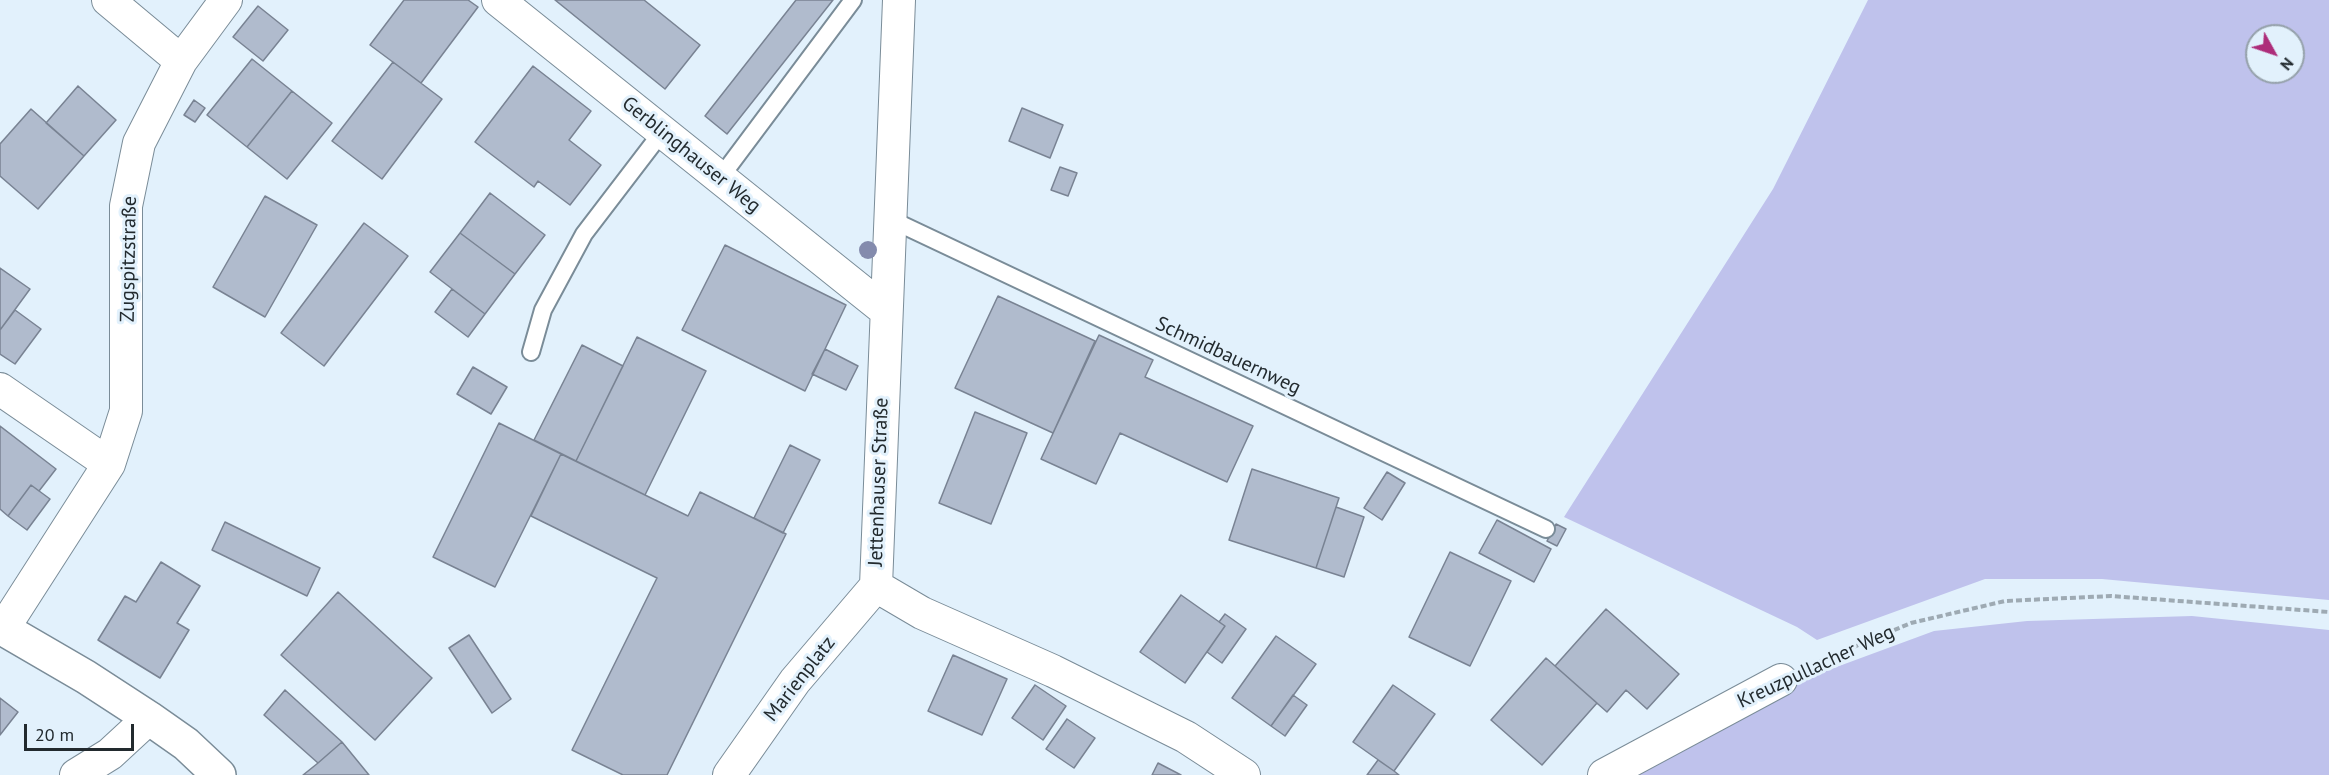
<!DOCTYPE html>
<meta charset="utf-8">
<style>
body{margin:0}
#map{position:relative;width:2329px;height:775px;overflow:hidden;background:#e2f1fc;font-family:"PT Sans",sans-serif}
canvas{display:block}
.north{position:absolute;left:2245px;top:24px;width:60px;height:60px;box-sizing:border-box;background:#e2f1fc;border:2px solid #95a1aa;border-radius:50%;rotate:130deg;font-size:16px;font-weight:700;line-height:24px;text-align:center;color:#222a2e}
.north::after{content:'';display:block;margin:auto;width:21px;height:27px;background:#ad2d7a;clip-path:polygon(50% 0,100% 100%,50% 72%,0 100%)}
.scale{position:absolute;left:24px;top:724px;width:110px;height:27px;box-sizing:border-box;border:3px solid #222a2e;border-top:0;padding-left:8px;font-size:18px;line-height:21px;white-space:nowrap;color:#222a2e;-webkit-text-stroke:4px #e2f1fc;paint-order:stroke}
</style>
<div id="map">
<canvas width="2329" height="775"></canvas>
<div class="north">N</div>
<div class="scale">20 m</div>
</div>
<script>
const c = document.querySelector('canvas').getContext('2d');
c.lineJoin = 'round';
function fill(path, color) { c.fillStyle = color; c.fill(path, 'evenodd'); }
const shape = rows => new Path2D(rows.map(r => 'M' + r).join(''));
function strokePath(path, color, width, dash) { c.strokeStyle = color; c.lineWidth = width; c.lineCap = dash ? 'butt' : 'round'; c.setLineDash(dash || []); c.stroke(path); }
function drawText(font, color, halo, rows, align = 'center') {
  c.font = font + ' "PT Sans",sans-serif'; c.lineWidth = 6; c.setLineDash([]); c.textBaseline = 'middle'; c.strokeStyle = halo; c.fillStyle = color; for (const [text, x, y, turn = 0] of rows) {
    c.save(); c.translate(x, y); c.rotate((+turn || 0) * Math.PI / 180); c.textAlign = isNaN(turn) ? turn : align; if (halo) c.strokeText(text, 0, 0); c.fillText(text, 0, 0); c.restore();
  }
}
const green = shape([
 [1868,0,2329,0,2329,600,2102,579,1985,579,1817,640,1797,627,1564,517,1773,189],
 [2257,36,2293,36,2293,72,2257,72],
 [2192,616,2329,630,2329,775,1625,775,1785,686,1934,631,2027,621]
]);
const building = shape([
 [404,0,468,0,478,7,421,83,370,45,404,0],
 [555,0,644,0,700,45,665,89,555,0],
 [796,0,833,0,727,134,705,116,796,0],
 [258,6,288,30,263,61,233,37,258,6],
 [252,59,292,91,247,147,207,115,252,59],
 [393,62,442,99,382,179,332,141,393,62],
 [533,66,591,111,569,140,601,165,570,205,538,181,534,187,475,142,533,66],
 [78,86,116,120,84,156,46,123,78,86],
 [292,91,332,123,287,179,247,147,292,91],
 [194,100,205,108,195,122,184,115,194,100],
 [1022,108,1063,125,1050,158,1009,141,1022,108],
 [31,109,84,156,38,209,0,176,0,144,31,109],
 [1060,167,1077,173,1068,196,1051,190,1060,167],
 [490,193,545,235,515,274,460,233,490,193],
 [265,196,317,225,265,317,213,287,265,196],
 [364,223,408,256,324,366,281,333,364,223],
 [460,233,515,274,485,314,430,272,460,233],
 [725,245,846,305,805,391,682,330,725,245],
 [0,268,30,289,0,330,0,268],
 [452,289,485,314,468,337,435,312,452,289],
 [998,296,1095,341,1053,433,955,388,998,296],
 [15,310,41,329,15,364,0,354,0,330,15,310],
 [1099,335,1153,360,1145,377,1253,426,1227,482,1120,433,1096,484,1041,459,1099,335],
 [637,337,706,371,645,495,576,461,637,337],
 [582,345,623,366,576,461,534,440,582,345],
 [825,349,858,366,846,390,812,374,825,349],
 [473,367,507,387,491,414,457,394,473,367],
 [975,412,1027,433,991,524,939,503,975,412],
 [499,423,561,454,495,587,433,557,499,423],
 [0,426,56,469,39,491,31,485,8,516,0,509,0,426],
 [790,445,820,460,783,533,754,518,790,445],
 [561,454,688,516,700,492,786,534,667,775,623,775,572,750,657,578,531,516,561,454],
 [1252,469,1339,498,1316,568,1229,540,1252,469],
 [1387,472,1405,483,1382,520,1364,508,1387,472],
 [31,485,50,499,27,530,8,516,31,485],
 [1336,507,1364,517,1344,577,1316,568,1336,507],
 [1497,520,1551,549,1534,582,1479,553,1497,520],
 [225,522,320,568,307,596,212,550,225,522],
 [1556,524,1566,529,1557,546,1547,541,1556,524],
 [1450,552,1511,581,1470,666,1409,637,1450,552],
 [161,562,200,586,177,623,189,630,160,678,98,640,125,596,136,602,161,562],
 [338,592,432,678,375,740,281,655,338,592],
 [1181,595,1225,626,1185,683,1140,652,1181,595],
 [1606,609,1679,674,1647,709,1626,690,1607,712,1555,666,1606,609],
 [1225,614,1246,629,1222,663,1207,652,1225,626,1219,622,1225,614],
 [469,635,511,699,492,713,449,648,469,635],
 [1276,636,1316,664,1271,726,1232,698,1276,636],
 [953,655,1007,679,982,735,928,711,953,655],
 [1546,658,1597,703,1542,765,1491,720,1546,658],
 [1035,685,1066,706,1043,740,1012,718,1035,685],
 [1393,685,1435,714,1394,771,1353,742,1393,685],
 [285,690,342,742,318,763,264,715,285,690],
 [1293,695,1307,705,1285,736,1271,726,1293,695],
 [0,698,18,712,0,735,0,698],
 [1067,719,1095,738,1074,768,1046,749,1067,719],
 [342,742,369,775,303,775,318,763,342,742],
 [1378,760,1394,771,1399,775,1367,775,1378,760],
 [1158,763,1181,775,1152,775,1158,763]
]);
const path = shape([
 [1811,665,1911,623,2005,601,2111,596,2329,612]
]);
const service = shape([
 [720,178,853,0],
 [892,220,1546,529],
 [531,352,543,310,584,234,662,132]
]);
const minor = shape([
 [108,0,181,61],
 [498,0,885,310],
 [0,389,109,464],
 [876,586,899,0],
 [876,586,922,613,1053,671,1186,737,1244,775],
 [3,629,109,464,126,411,126,206,139,143,181,61,226,0],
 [76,775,110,754,149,718],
 [729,775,795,681,876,586],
 [1604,775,1781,680]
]);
const secondary = shape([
 [0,627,86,677,149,718,186,744,219,775]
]);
const trees = [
 [868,250]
];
const streetNames = [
 ["Gerblinghauser Weg",691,155,39],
 ["Zugspitzstraße",129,259,-89],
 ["Schmidbauernweg",1228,356,25],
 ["Jettenhauser Straße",879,482,-88],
 ["Kreuzpullacher Weg",1816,667,-25],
 ["Marienplatz",800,679,-52]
];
fill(green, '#bfc2ec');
fill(building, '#b0bbcd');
strokePath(building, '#798393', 1.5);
strokePath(service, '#7a8c98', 20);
strokePath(minor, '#7a8c98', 34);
strokePath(secondary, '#7a8c98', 36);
strokePath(path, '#9eaab3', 4, [6, 3]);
strokePath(service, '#fff', 16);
strokePath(minor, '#fff', 32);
strokePath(secondary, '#fff', 33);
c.fillStyle = '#848bad';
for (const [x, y] of trees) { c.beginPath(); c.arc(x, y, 9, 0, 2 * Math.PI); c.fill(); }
drawText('20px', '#222a2e', '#e2f1fc', streetNames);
</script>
